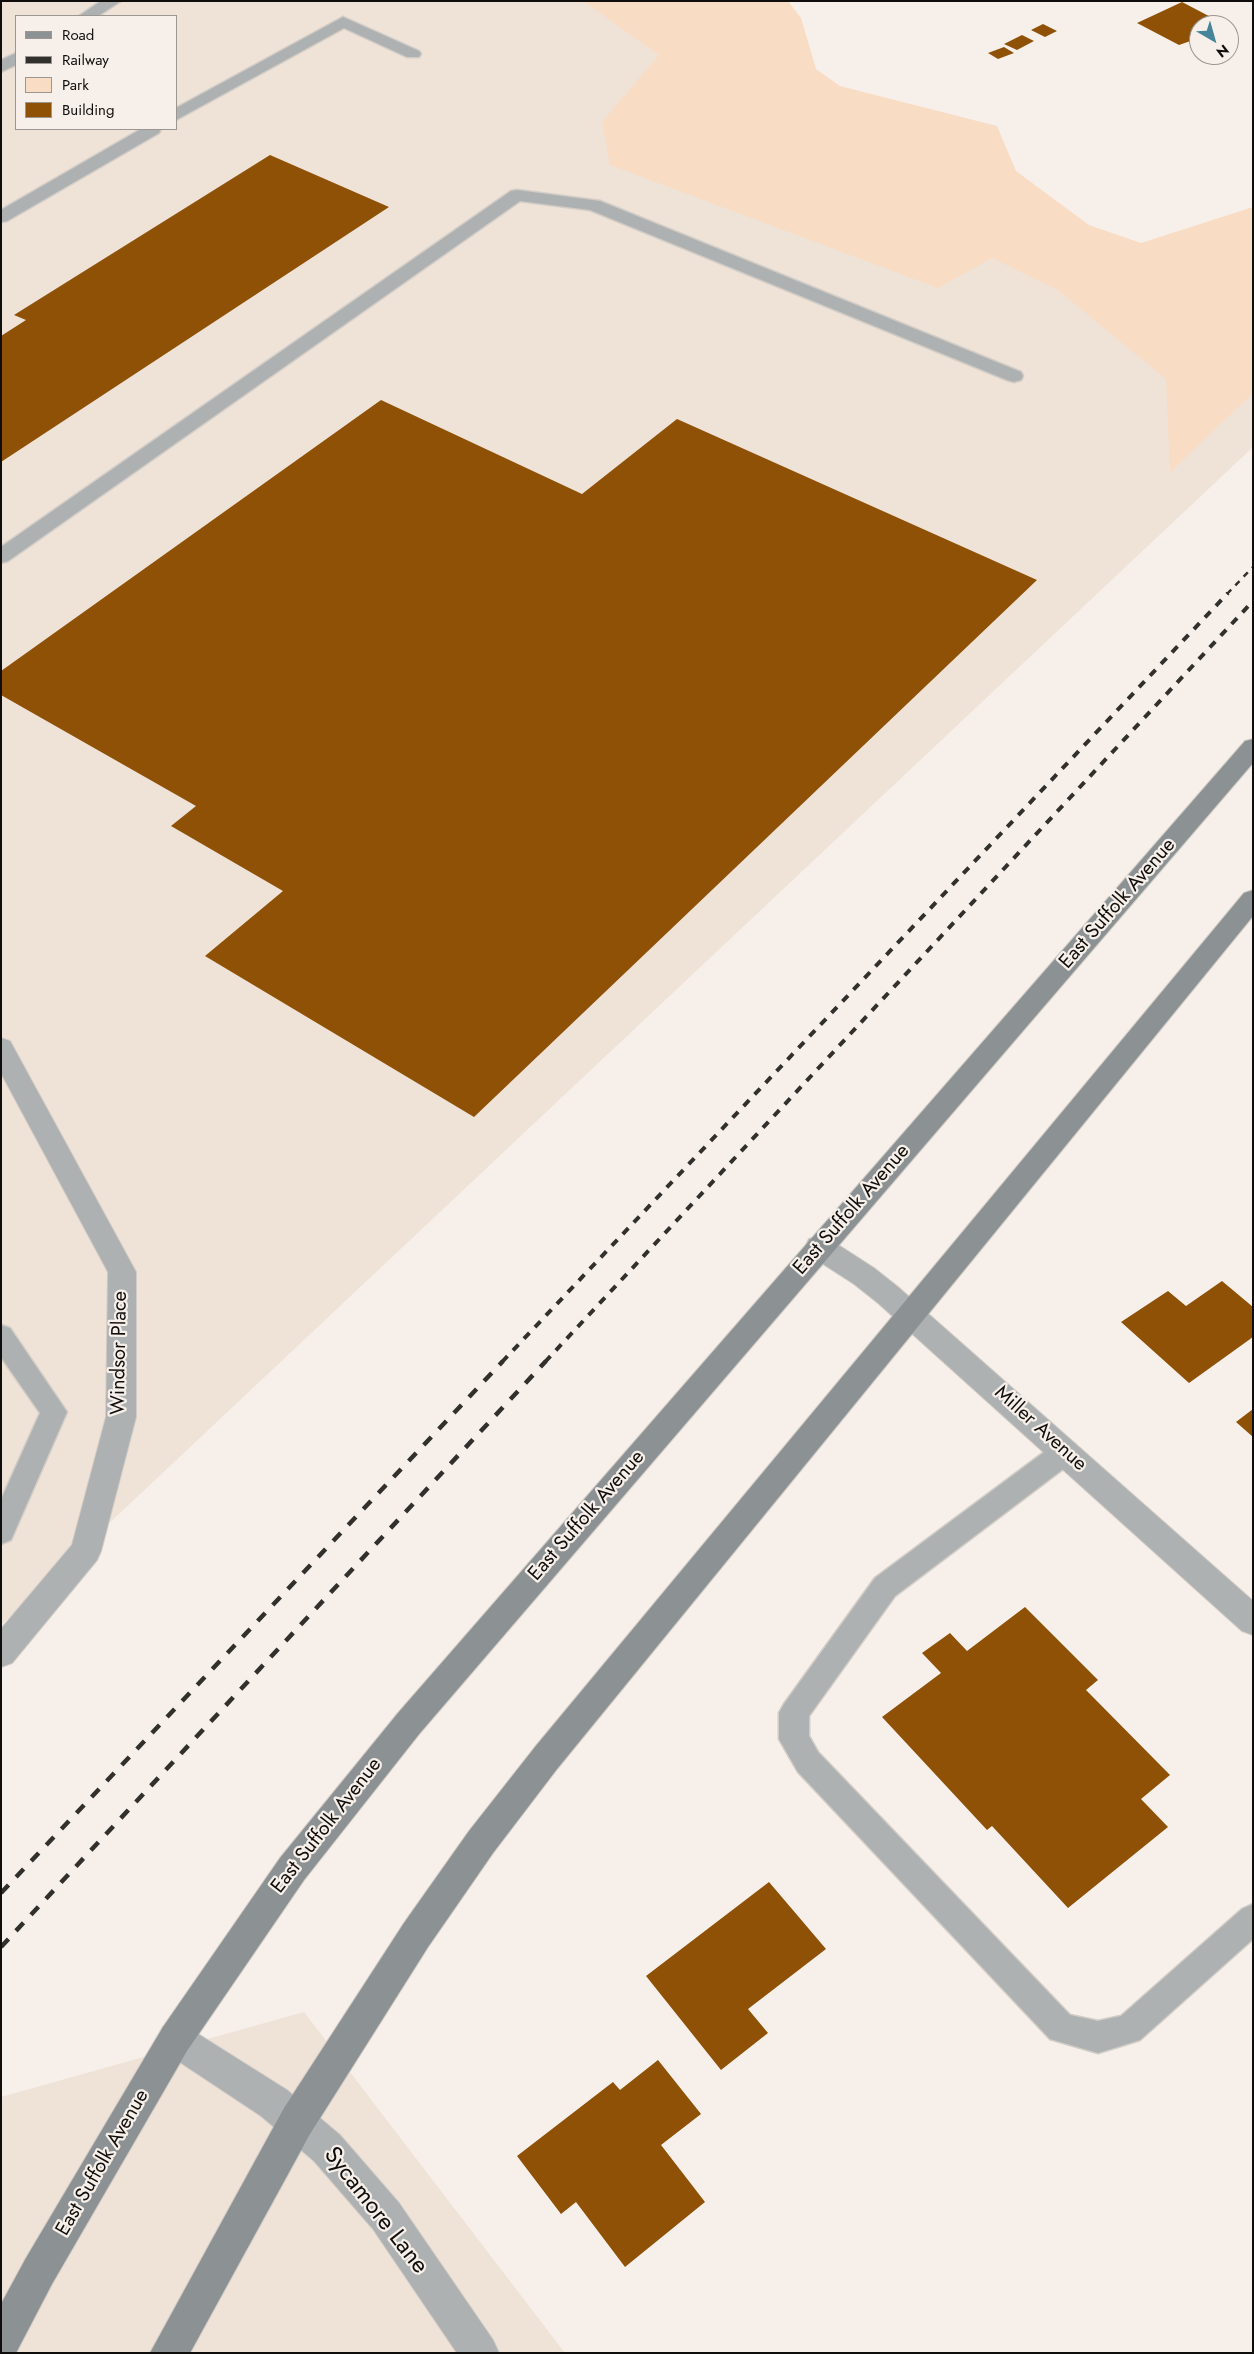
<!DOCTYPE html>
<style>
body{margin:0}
#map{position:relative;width:1254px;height:2354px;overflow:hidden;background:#f7f0ea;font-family:Jost,sans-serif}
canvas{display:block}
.frame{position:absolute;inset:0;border:2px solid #100e0c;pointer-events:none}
.legend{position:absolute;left:15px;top:15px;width:162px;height:115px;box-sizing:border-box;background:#f7f0ea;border:1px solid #9b9691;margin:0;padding:6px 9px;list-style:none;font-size:15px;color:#100e0c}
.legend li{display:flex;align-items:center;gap:10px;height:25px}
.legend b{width:25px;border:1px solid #9b9691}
.north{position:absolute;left:1189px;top:15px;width:50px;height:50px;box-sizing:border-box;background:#f7f0ea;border:1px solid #9b9691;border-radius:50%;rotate:142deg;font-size:14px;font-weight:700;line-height:20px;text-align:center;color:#100e0c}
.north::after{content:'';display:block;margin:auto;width:18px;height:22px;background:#458499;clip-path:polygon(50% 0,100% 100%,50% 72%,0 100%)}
</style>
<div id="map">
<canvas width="1254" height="2354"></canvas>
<div class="frame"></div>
<ul class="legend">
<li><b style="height:6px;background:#8c9294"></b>Road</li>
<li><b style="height:6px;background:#32302d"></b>Railway</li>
<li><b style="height:14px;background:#f9dcc4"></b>Park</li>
<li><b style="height:14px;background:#8e5106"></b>Building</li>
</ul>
<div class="north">N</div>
</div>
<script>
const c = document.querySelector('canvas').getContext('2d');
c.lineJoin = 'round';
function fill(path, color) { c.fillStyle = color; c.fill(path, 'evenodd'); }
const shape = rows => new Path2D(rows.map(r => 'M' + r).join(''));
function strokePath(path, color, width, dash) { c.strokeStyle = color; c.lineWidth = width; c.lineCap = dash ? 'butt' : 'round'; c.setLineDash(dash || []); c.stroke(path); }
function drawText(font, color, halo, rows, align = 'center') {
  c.font = font + ' Jost,sans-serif'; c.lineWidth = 4.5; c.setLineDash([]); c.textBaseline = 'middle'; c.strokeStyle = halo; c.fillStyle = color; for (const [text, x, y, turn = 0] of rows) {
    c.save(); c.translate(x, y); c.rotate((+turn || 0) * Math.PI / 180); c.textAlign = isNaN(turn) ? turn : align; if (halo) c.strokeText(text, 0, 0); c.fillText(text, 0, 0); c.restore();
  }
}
const built = shape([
 [1,1,662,1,1253,360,1253,447,1,1625],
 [16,16,176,16,176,129,16,129],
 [304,2012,565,2353,1,2353,1,2097]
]);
const green = shape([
 [583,1,788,1,801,18,816,69,840,86,997,126,1016,171,1089,225,1141,243,1253,207,1253,393,1170,472,1166,379,1059,291,992,258,938,288,610,165,602,122,659,55]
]);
const building = shape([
 [1182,2,1226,25,1199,25,1199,38,1179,45,1137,23],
 [1043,24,1057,31,1045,37,1031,30],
 [1022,35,1034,41,1017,50,1004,44],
 [1004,47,1014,53,998,59,988,53],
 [270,155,389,207,1,462,1,336,26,320,14,315],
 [381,400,582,494,677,419,1037,580,474,1117,205,956,283,891,171,826,196,806,1,695,1,671],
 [1222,1281,1253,1307,1253,1337,1189,1383,1121,1322,1168,1291,1186,1306],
 [1253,1409,1253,1437,1236,1422],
 [1025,1607,1098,1680,1086,1690,1170,1775,1141,1799,1168,1827,1068,1908,992,1826,987,1830,882,1717,941,1673,922,1653,950,1633,967,1651],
 [769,1882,826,1949,748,2009,768,2033,721,2070,646,1976],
 [658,2060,701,2114,661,2145,705,2202,625,2267,576,2202,561,2214,517,2156,613,2082,620,2090]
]);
const lane = shape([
 [101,1,121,1,98,16,79,16,101,1],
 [343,17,419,51,421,54,419,57,407,57,344,28,176,120,176,108,343,17],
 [16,53,16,65,1,72,1,60,16,53],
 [141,129,161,129,159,133,7,221,1,222,1,210,141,129],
 [517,190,600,201,1021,372,1023,376,1021,380,1014,382,1007,380,590,210,520,201,8,561,1,563,1,547,511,191,517,190],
 [1,1325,10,1328,67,1412,11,1540,1,1544,1,1500,40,1413,1,1357,1,1325],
 [1065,1441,1075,1444,1079,1452,1075,1460,895,1596,809,1716,809,1736,818,1752,1070,2015,1098,2021,1121,2016,1242,1909,1253,1904,1253,1939,1140,2040,1098,2053,1050,2039,798,1772,779,1739,779,1713,784,1704,875,1578,1055,1444,1065,1441]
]);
const street = shape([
 [1,1038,10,1041,136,1272,136,1417,101,1551,97,1560,12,1663,1,1667,1,1629,72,1545,106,1417,108,1272,1,1073,1,1038],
 [819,1236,829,1239,874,1268,898,1287,1253,1601,1253,1635,1242,1631,878,1303,854,1284,809,1255,805,1247,809,1239,819,1236],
 [175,2022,187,2027,287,2090,340,2135,399,2203,493,2340,499,2353,457,2353,373,2229,314,2161,261,2116,163,2051,158,2039,163,2027,175,2022]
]);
const secondary = shape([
 [1253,739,1253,763,420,1733,304,1880,187,2051,52,2284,16,2353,1,2353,1,2304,26,2258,163,2027,280,1858,398,1713,1245,741,1253,739],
 [1253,890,1253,916,557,1769,493,1853,428,1947,310,2134,190,2353,150,2353,284,2108,404,1923,469,1831,535,1747,1244,893,1253,890]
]);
const railFar2 = shape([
 [1227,594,1253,567]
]);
const railFar1 = shape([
 [502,1362,1228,593],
 [545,1362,1253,601]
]);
const rail = shape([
 [1,1893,503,1361],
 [1,1947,546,1361]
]);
const streetNames = [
 ["East Suffolk Avenue",1118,904,-49],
 ["East Suffolk Avenue",852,1210,-49],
 ["Windsor Place",120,1353,-89],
 ["Miller Avenue",1040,1429,42],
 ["East Suffolk Avenue",587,1516,-49],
 ["East Suffolk Avenue",327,1826,-52],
 ["East Suffolk Avenue",103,2163,-60]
];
const nearStreetnames = [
 ["Sycamore Lane",375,2211,52]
];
fill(built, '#efe2d7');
fill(green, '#f9dcc4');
fill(building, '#8e5106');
strokePath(lane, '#d2ccc6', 3);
strokePath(street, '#d2ccc6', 2);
strokePath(secondary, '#d2ccc6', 2);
fill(lane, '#adb1b2');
fill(street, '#adb1b2');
fill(secondary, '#8c9294');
strokePath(railFar2, '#32302d', 2.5, [6, 6]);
strokePath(railFar1, '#32302d', 4, [8, 8]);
strokePath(rail, '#32302d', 4.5, [11, 11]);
drawText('20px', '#100e0c', '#f7f0ea', streetNames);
drawText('24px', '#100e0c', '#f7f0ea', nearStreetnames);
</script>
